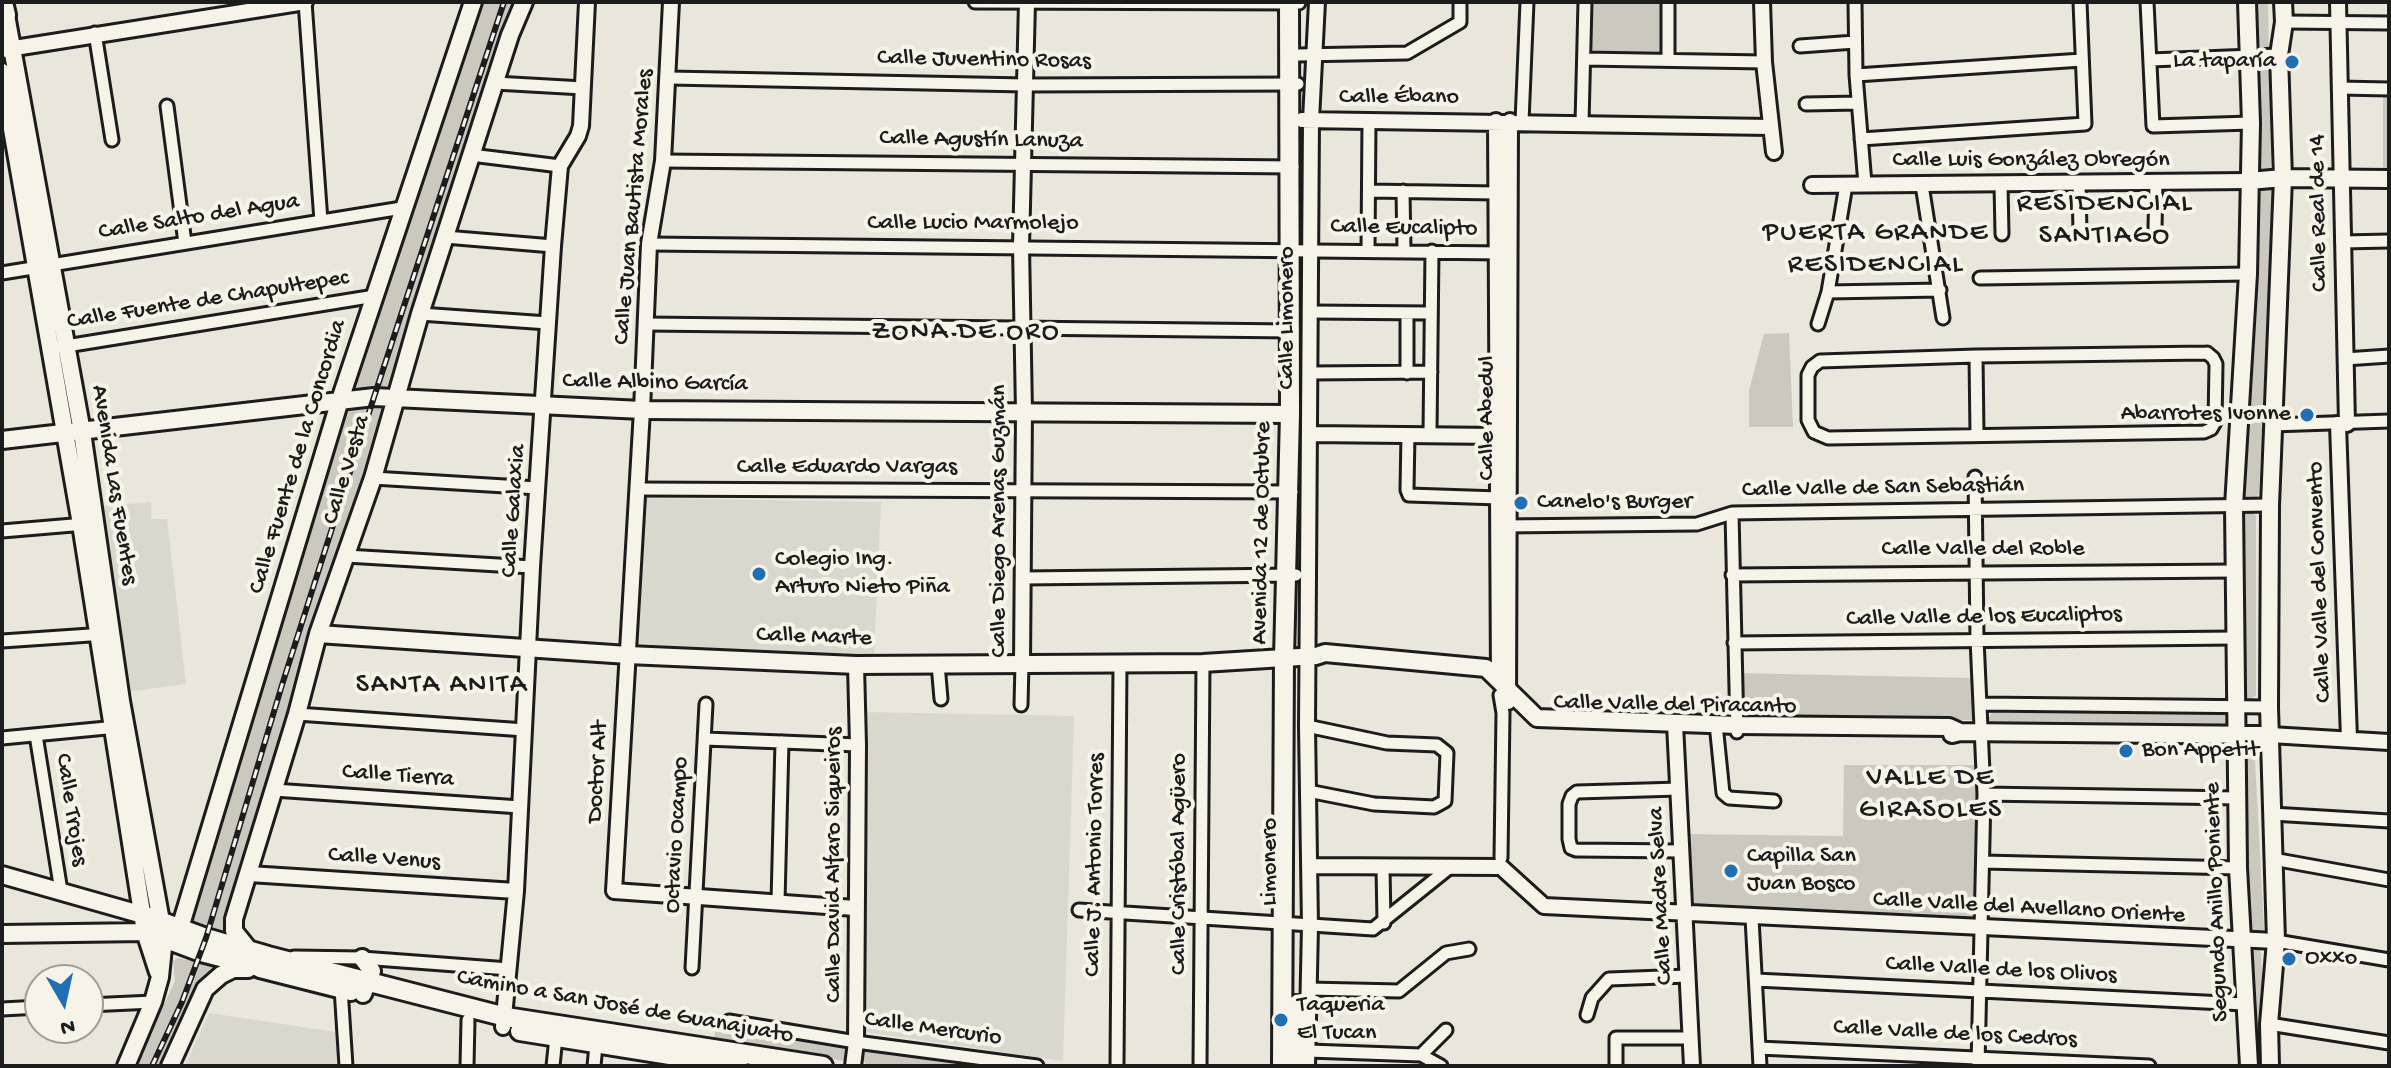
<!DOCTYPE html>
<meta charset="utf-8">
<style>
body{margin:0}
#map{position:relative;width:2391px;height:1068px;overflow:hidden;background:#eae6dc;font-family:"Gochi Hand",sans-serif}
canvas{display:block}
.frame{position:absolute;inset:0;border:4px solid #1c1c1c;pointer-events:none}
.north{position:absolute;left:24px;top:964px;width:80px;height:80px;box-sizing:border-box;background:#f7f3e8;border:2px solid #9f9d96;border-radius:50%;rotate:171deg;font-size:22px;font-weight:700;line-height:32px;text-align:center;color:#1c1c1c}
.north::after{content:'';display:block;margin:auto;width:28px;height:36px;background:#1f6fb2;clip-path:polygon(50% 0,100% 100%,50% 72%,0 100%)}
</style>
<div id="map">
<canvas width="2391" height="1068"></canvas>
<div class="frame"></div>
<div class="north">N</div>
</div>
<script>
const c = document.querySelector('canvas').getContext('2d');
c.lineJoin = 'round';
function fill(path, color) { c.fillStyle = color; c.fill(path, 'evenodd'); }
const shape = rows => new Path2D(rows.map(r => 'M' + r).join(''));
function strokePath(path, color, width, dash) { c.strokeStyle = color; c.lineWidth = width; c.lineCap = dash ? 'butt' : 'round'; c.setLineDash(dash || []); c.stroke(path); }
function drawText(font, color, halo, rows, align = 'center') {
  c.font = font + ' "Gochi Hand",sans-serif'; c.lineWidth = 8; c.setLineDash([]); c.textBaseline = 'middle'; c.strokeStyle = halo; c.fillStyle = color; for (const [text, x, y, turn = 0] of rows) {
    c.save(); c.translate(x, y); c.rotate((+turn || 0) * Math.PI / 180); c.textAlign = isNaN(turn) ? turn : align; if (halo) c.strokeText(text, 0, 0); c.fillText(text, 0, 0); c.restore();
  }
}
const built = shape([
 [645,498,881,502,874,655,637,646],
 [151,502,151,519,167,519,186,684,127,692,102,506],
 [864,712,1074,716,1063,1061,866,1032],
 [209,1013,343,1033,345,1066,185,1066]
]);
const green = shape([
 [479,2,518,2,502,37,480,97,435,237,391,392,347,392],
 [1587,2,1666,4,1666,58,1585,57],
 [2254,2,2268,2,2271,166,2270,171,2264,173,2260,170,2259,164],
 [2383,96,2389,96,2389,168,2383,168],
 [2265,187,2271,188,2273,195,2259,493,2255,501,2248,502,2243,497,2252,343,2257,196,2260,189],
 [1789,333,1793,427,1749,427,1749,390,1764,334],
 [386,405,387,410,230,923,224,935,216,937,186,921,226,808,280,617,344,408],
 [2251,511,2256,516,2256,696,2247,700,2242,696,2242,516,2246,512],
 [1735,673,1974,678,1974,720,1737,720],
 [1993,710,2226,714,2231,718,2231,729,2000,727,1990,722,1989,718],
 [2254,741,2264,929,2262,934,2252,934,2250,930,2243,742],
 [1844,765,1976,765,1978,923,1687,913,1684,834,1843,836],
 [2248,946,2259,947,2261,954,2266,1066,2252,1066],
 [178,958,223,967,211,972,199,982,160,1066,135,1066,175,981,173,961],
 [717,1023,849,1047,854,1058,844,1061,714,1038],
 [872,1048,993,1066,867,1064,862,1061,861,1053,865,1049]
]);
const minor = shape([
 [305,2,321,221],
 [975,2,1299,3],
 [1855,2,1856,75,1865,184],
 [2147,2,2153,126,2251,123],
 [2284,22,2389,23],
 [95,33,112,140],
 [1800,46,1855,42],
 [1298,55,1407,53,1460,22,1460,2],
 [1584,59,1764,62],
 [1668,60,1668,2],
 [2150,60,2279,55],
 [1856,75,2082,60],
 [669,78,1026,85,1298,84],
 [495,83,583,88],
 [2339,88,2389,89],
 [1806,104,1858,103],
 [167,106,185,243],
 [1522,122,1527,2],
 [1582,123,1585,2],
 [1861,139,2085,124,2080,2],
 [471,155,560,166],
 [663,161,1293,167],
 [2001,184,2002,234],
 [2079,184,2080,232],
 [1922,185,1943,318],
 [1369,191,1496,193],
 [1403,191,1404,250],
 [2155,228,2156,182],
 [445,237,553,246],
 [2342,242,2389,241],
 [649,244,1504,253],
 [1368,250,1369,120],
 [2,273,402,208],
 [1980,278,2248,274],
 [1828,292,1940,290],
 [1311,312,1431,313],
 [420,314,548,323],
 [646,324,1293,331],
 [1818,324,1828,292,1846,185],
 [60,347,375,296],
 [2207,353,2213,358,2216,364,2215,422,2211,429,2204,432,1828,438,1814,432,1808,420,1808,375,1812,367,1820,361,1976,356,2207,353],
 [1976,356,1977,435],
 [2345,359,2389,356],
 [1310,373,1431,372],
 [1407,373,1407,313],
 [2272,425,2389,421],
 [1430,433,1432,251],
 [1408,434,1407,490,1409,495,1499,498],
 [1975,477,1977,639,1984,794,1978,1066],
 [373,478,538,488],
 [637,489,1292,492],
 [1732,513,1737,732],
 [1503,526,1697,524,1732,513,2270,505],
 [2,531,85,524],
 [346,556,532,567],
 [1732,575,2235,571],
 [1023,578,1296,575],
 [2,641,105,634],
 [1734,643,2235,638],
 [938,664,941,699],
 [1500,695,1503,713,1501,858],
 [1980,704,2269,707],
 [1021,705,1022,663],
 [297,714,525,730],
 [1716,724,1723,793,1729,798,1774,801],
 [1307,726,1387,743,1437,745,1447,753,1445,801,1434,807,1374,804,1308,791],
 [36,735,61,891],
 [2,738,117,727],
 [705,739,858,745],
 [1679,789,1577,792,1572,796,1569,804,1569,839,1571,848,1576,850,1682,851],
 [274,790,520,807],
 [1984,794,2238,798],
 [2272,814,2389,821],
 [2273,859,2389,880],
 [1983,862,2238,868],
 [1383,867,1384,923],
 [778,902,782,742],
 [1079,910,1373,929,1449,868],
 [1752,918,1760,1066],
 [2276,941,2389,960],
 [294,957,362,958,509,969],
 [692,968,706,704],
 [1756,980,2245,1004],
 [341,988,346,1066],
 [1309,989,1399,991,1446,953,1469,949],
 [88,1005,153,1002],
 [2,1009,40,1007],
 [1587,1015,1592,998,1609,979,1688,976],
 [729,1021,856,1042,1037,1066],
 [2269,1024,2389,1043],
 [1759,1048,2149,1066],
 [1308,1051,1421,1055,1441,1066],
 [1421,1055,1446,1030],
 [467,1066,468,1020],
 [553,1066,556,1037],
 [594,1066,596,1045],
 [1117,1066,1120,664],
 [1200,1066,1203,663],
 [1616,1066,1616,1038,1691,1038]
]);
const tertiary = shape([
 [671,2,663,161,649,244,642,410,614,891,855,908],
 [1762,2,1764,62,1774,152],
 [2338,2,2347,424],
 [2,50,305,2],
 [1302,120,1770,127],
 [1496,121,1499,681],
 [1812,185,2249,181],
 [2338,424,2349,739],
 [1310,434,1498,436],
 [1022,663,1024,412,1021,246,1027,2],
 [1508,702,1510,121],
 [1675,724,1692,1066],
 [2270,735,2389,742],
 [1309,866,1501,867,1544,906,2276,941],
 [249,874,516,891],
 [503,1027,516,891,532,567,553,246,560,166,578,136,581,126,587,2],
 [853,1066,856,1042,858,745,856,665],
 [1307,1066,1310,926,1307,726,1311,120,1317,2]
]);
const secondary = shape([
 [2247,2,2251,123,2248,274,2234,506,2238,868,2249,1066],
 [6,15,82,432,121,701,164,938,160,977,153,1002,126,1066],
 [2,72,81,524,145,932,158,972],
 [2249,181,2283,178,2389,179],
 [2,440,374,397,642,410,1290,414],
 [318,634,628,655,856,665,1203,663,1316,656,1325,653,1486,668,1537,718,1738,725,1949,727,1960,732],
 [1952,734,1960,732,2270,735],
 [2,875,143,915],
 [180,928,340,400,473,2],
 [2,934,145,932,201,953,260,968],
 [250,951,234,931,234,919,297,714,318,634,373,478,420,314,510,35,524,2],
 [362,958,372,971,363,994],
 [170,1066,205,989,221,975,233,969,248,969],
 [2270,1066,2269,1024,2276,941,2269,707,2270,505,2283,178,2279,55,2284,22,2283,2]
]);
const primary = shape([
 [3,2,6,15],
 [143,915,206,938,268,956,506,1017,823,1066],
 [260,968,351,991],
 [1296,1005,1296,1066],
 [520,1031,738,1066],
 [1282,1066,1284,658,1290,414,1289,2]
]);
const rail = shape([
 [152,1066,182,1002,206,938,282,685,374,397,504,2]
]);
const markers = [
 [2292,62,8,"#1f6fb2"],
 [2307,415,8,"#1f6fb2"],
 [1521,503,8,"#1f6fb2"],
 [759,574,8,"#1f6fb2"],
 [2126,751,8,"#1f6fb2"],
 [1731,871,8,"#1f6fb2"],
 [2289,959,8,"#1f6fb2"],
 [1281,1020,8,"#1f6fb2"]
];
const streetNames = [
 ["Calle Juventino Rosas",984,61,1],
 ["Calle Ébano",1399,98],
 ["Calle Agustín Lanuza",981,141,1],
 ["Calle Luis González Obregón",2031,161],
 ["Calle Juan Bautista Morales",635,207,-85],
 ["Calle Real de 14",2320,213,-91],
 ["Calle Salto del Agua",199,218,-9],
 ["Calle Lucio Marmolejo",973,224],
 ["Calle Eucalipto",1404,229,1],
 ["Calle Fuente de Chapultepec",208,301,-9],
 ["Calle Limonero",1288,318,-90],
 ["Calle Albino García",655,384,1],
 ["Calle Abedul",1488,418,-90],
 ["Calle Fuente de la Concordia",299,457,-73],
 ["Calle Eduardo Vargas",847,468],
 ["Calle Vesta",348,470,-73],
 ["Avenida Las Fuentes",113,485,81],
 ["Calle Valle de San Sebastián",1883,489,-1],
 ["Calle Galaxia",515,511,-86],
 ["Calle Diego Arenas Guzmán",1000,521,-90],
 ["Avenida 12 de Octubre",1263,533,-89],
 ["Calle Valle del Roble",1983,550],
 ["Calle Valle del Convento",2321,582,-92],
 ["Calle Valle de los Eucaliptos",1984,618,-1],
 ["Calle Marte",814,638,2],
 ["Calle Valle del Piracanto",1675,706,1],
 ["Doctor Alt",599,772,-87],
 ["Calle Tierra",398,777,4],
 ["Calle Trojes",70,810,81],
 ["Octavio Ocampo",678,835,-87],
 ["Calle Venus",384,860,4],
 ["Limonero",1271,862,-90],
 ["Calle Cristóbal Agüero",1180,864,-90],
 ["Calle David Alfaro Siqueiros",835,865,-90],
 ["Calle J. Antonio Torres",1096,865,-89],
 ["Calle Madre Selva",1662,896,-93],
 ["Segundo Anillo Poniente",2218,902,-92],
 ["Calle Valle del Avellano Oriente",2029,909,3],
 ["Calle Valle de los Olivos",2001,971,3],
 ["Camino a San José de Guanajuato",625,1008,10],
 ["Calle Mercurio",933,1030,8],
 ["Calle Valle de los Cedros",1955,1035,3]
];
const poiNames = [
 ["La taparía",2276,62,"right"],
 ["Abarrotes Ivonne",2291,415,"right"],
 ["Canelo's Burger",1537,503],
 ["Colegio Ing.",775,560],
 ["Arturo Nieto Piña",775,588],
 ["Bon Appetit",2142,751],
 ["Capilla San",1747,857],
 ["Juan Bosco",1747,885],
 ["Oxxo",2305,959],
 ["Taqueria",1297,1006],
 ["El Tucan",1297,1034]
];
const quarterNames = [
 ["RESIDENCIAL",2105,206],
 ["SANTIAGO",2105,238],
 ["PUERTA GRANDE",1876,235],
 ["RESIDENCIAL",1876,267],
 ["ZONA DE ORO",966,334],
 ["SANTA ANITA",442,687],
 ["VALLE DE",1931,780],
 ["GIRASOLES",1931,812]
];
fill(built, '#dad7ce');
fill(green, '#ccc8c0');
strokePath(minor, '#1c1c1c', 17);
strokePath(tertiary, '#1c1c1c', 20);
strokePath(secondary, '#1c1c1c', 22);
strokePath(primary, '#1c1c1c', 24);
strokePath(minor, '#f7f3e8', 11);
strokePath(tertiary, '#f7f3e8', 14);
strokePath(secondary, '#f7f3e8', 16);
strokePath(primary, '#f7f3e8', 18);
strokePath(rail, '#1c1c1c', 6);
strokePath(rail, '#f7f3e8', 3, [9]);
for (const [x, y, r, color] of markers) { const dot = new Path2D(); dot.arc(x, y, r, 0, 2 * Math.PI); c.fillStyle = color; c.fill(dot); strokePath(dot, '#f7f3e8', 3); }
drawText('24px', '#1c1c1c', '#f7f3e8', streetNames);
drawText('24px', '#1c1c1c', '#f7f3e8', poiNames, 'left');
c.letterSpacing = '2px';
drawText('28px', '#1c1c1c', '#f7f3e8', quarterNames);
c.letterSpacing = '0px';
</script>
